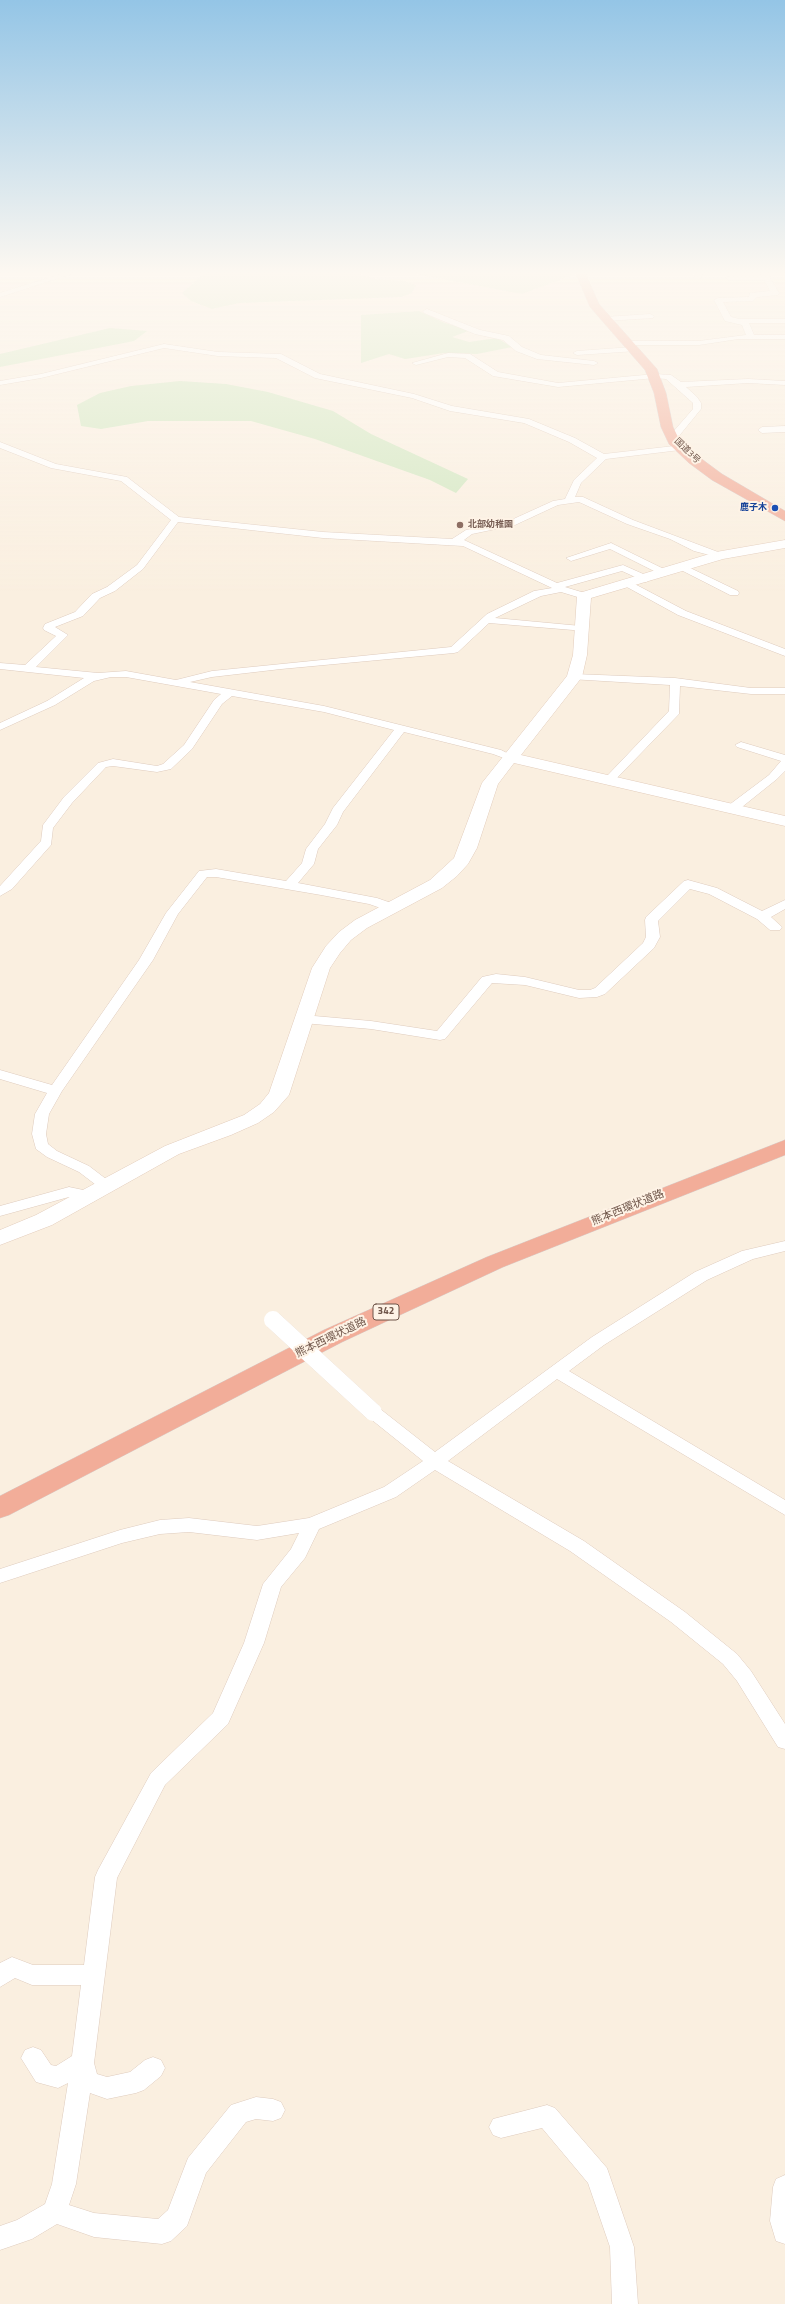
<!DOCTYPE html>
<meta charset="utf-8">
<style>
body{margin:0}
canvas{display:block;background:#faefe0}
</style>
<canvas width="785" height="2304"></canvas>
<script>
const c = document.querySelector('canvas').getContext('2d');
c.lineJoin = 'round';
function fill(path, color) { c.fillStyle = color; c.fill(path, 'evenodd'); }
const shape = rows => new Path2D(rows.map(r => 'M' + r).join(''));
function strokePath(path, color, width, dash) { c.strokeStyle = color; c.lineWidth = width; c.lineCap = dash ? 'butt' : 'round'; c.setLineDash(dash || []); c.stroke(path); }
function drawText(font, color, halo, rows, align = 'center') {
  c.font = font + ' "Titillium Web","Noto Sans JP",sans-serif'; c.lineWidth = 4; c.setLineDash([]); c.textBaseline = 'middle'; c.strokeStyle = halo; c.fillStyle = color; for (const [text, x, y, turn = 0] of rows) {
    c.save(); c.translate(x, y); c.rotate((+turn || 0) * Math.PI / 180); c.textAlign = isNaN(turn) ? turn : align; if (halo) c.strokeText(text, 0, 0); c.fillText(text, 0, 0); c.restore();
  }
}
const green = shape([
 [206,272,352,272,376,279,404,281,416,285,412,293,401,297,239,303,212,309,191,301,182,293],
 [422,272,568,272,573,275,522,294,416,274],
 [419,311,445,323,471,330,452,337,469,342,497,338,512,347,477,354,444,353,405,359,389,354,361,363,361,315],
 [110,328,147,331,134,341,0,367,0,354],
 [180,381,226,384,268,392,333,411,371,434,468,479,456,493,430,480,315,439,251,421,148,421,101,429,81,426,77,405,100,393,131,386]
]);
const street = shape([
 [67,272,78,272,0,297,0,293,67,272],
 [693,272,701,272,703,277,696,279,693,272],
 [759,272,767,272,779,293,778,295,757,297,753,301,723,302,731,317,739,319,785,319,785,323,749,323,754,335,785,335,785,339,738,339,699,345,627,345,623,343,627,341,699,341,746,335,742,325,725,321,714,300,718,298,749,297,750,293,770,291,764,280,729,280,725,278,729,276,762,276,759,272],
 [427,309,480,330,509,336,522,347,541,355,594,361,598,363,594,365,537,359,516,351,503,340,475,334,424,313,423,311,427,309],
 [650,314,654,316,653,318,605,321,601,319,605,317,650,314],
 [164,344,218,352,281,354,320,374,414,394,452,406,529,419,575,438,604,454,683,445,684,447,680,450,606,459,581,483,575,497,583,497,633,520,726,555,721,558,694,551,670,539,627,524,579,502,558,505,515,525,472,534,464,540,557,583,623,565,650,577,651,579,646,582,622,571,565,587,588,594,588,598,584,599,561,592,541,596,495,618,581,626,585,627,585,631,489,623,458,652,454,653,281,669,212,677,190,682,324,706,501,750,515,757,509,760,493,754,404,732,343,812,337,825,318,849,314,864,298,883,377,898,397,905,398,908,397,911,392,912,369,904,321,895,216,877,207,877,178,914,153,960,62,1091,49,1114,46,1134,48,1144,57,1151,89,1166,110,1182,113,1185,110,1188,105,1190,100,1188,79,1172,47,1157,36,1149,32,1134,35,1114,47,1093,0,1079,0,1070,52,1085,139,960,166,913,199,871,216,869,286,881,302,863,306,849,325,824,333,808,394,730,324,712,232,696,222,704,192,749,171,769,157,772,113,766,106,767,72,803,53,828,51,845,12,889,0,896,0,886,41,841,43,825,64,797,98,763,113,759,157,766,163,764,184,745,214,700,221,694,126,677,111,677,94,681,55,705,0,730,0,723,47,701,84,678,0,669,0,663,25,665,56,636,44,630,43,628,45,624,75,612,92,594,107,587,137,565,171,520,121,481,51,468,0,448,0,442,56,464,127,477,179,517,323,532,452,539,466,530,509,521,553,501,565,499,574,480,597,458,569,442,524,423,450,411,412,398,315,378,276,358,218,356,164,348,41,378,0,385,0,381,41,374,164,344],
 [178,522,323,538,463,546,552,588,534,591,487,614,451,647,212,671,176,680,126,671,98,673,36,667,68,635,55,627,83,616,100,598,115,591,143,569,178,522],
 [633,347,637,349,636,351,577,355,573,353,577,351,633,347],
 [448,353,470,354,498,372,558,383,655,374,671,375,681,382,748,379,785,381,785,385,748,383,686,387,697,397,701,403,701,409,679,436,671,438,667,435,673,432,693,409,693,403,666,379,655,378,558,387,493,376,465,358,448,357,416,365,412,363,448,353],
 [785,426,785,432,762,433,758,430,762,427,785,426],
 [611,543,668,571,670,573,668,575,662,575,610,549,571,561,566,558,611,543],
 [682,564,738,591,739,593,738,595,730,595,679,569,677,567,682,564],
 [629,581,686,611,785,649,785,656,678,615,625,586,624,584,629,581],
 [574,674,675,678,751,688,785,688,785,694,751,694,680,686,679,714,614,781,610,783,604,779,606,777,669,711,670,685,570,679,569,677,574,674],
 [741,742,785,755,785,771,777,779,737,811,733,812,729,811,727,808,729,805,769,775,781,761,737,747,735,745,741,742],
 [688,880,717,888,762,911,785,900,785,909,771,917,782,927,780,930,770,930,757,919,709,894,690,889,658,921,660,937,654,948,605,994,597,997,579,998,525,985,492,983,445,1039,440,1040,371,1029,303,1023,296,1019,303,1015,371,1021,437,1031,482,977,496,974,525,977,579,990,590,990,595,988,643,943,646,937,645,920,646,917,684,881,688,880],
 [69,1187,93,1192,96,1195,93,1198,88,1200,69,1197,0,1216,0,1206,69,1187],
 [785,1241,785,1251,753,1259,707,1280,604,1345,569,1371,785,1500,785,1515,557,1379,448,1461,584,1541,685,1612,737,1654,751,1671,785,1724,785,1749,778,1747,737,1681,723,1664,671,1622,570,1551,435,1470,396,1497,319,1529,305,1558,281,1587,264,1643,228,1724,165,1785,117,1878,94,2063,97,2074,107,2077,130,2072,145,2060,153,2057,161,2060,165,2068,161,2076,144,2090,136,2093,107,2099,90,2093,76,2184,69,2205,94,2213,158,2219,168,2210,188,2158,231,2105,256,2097,273,2099,281,2102,285,2110,281,2118,273,2121,256,2119,246,2122,206,2173,187,2226,171,2241,162,2244,94,2237,57,2224,32,2239,0,2250,0,2226,17,2220,45,2204,52,2184,68,2083,58,2088,36,2082,21,2058,25,2050,33,2047,41,2050,51,2065,56,2066,72,2056,81,1985,32,1985,15,1978,0,1987,0,1963,12,1957,33,1965,84,1965,95,1877,98,1870,151,1773,213,1713,244,1643,263,1584,291,1549,299,1533,257,1540,189,1532,160,1534,122,1543,0,1583,0,1569,120,1530,160,1520,189,1518,257,1526,309,1518,384,1487,423,1461,367,1416,364,1412,367,1408,373,1406,379,1408,435,1452,592,1337,695,1272,742,1251,785,1241],
 [547,2105,555,2108,607,2168,634,2247,638,2304,612,2304,610,2247,588,2183,542,2128,501,2138,493,2135,489,2127,493,2119,547,2105],
 [785,2175,785,2244,776,2241,770,2221,773,2187,776,2179,785,2175]
]);
const secondary = shape([
 [785,540,785,548,723,559,591,598,587,655,582,677,521,755,785,816,785,826,514,763,498,784,477,848,468,864,457,876,442,888,367,928,351,940,340,953,330,968,289,1095,274,1112,258,1123,231,1135,179,1154,52,1225,0,1245,0,1230,36,1215,165,1146,244,1115,260,1104,269,1093,312,968,326,946,339,932,355,920,430,880,454,858,482,783,567,676,573,655,577,596,579,593,716,552,785,540]
]);
const highway = shape([
 [575,272,585,272,599,304,657,369,666,393,673,427,679,439,699,457,722,474,785,511,785,521,712,480,689,463,669,444,661,427,654,393,645,370,590,307,575,272],
 [785,1140,785,1155,503,1267,342,1342,9,1515,0,1518,0,1496,324,1330,487,1257,785,1140]
]);
const streetBridge = shape([
 [273,1320,373,1412]
]);
const markers = [
 [775,508,4,"#1a4fb4"],
 [460,525,4,"#8d6e63"]
];
const farStreetnames = [
 ["国道3号",687,451,44]
];
const farTransitnames = [
 ["鹿子木",767,508]
];
const farEducationnames = [
 ["北部幼稚園",468,525]
];
const shields = [
 [386,1312,26]
];
const shieldNames = [
 ["342",386,1312]
];
const streetNames = [
 ["熊本西環状道路",628,1208,-22],
 ["熊本西環状道路",331,1338,-26]
];
fill(green, '#d1e7c0');
strokePath(street, '#decbbd', 1);
strokePath(secondary, '#e2ccbb', 1);
strokePath(highway, '#d7cfcc', 1);
fill(street, '#fff');
fill(secondary, '#fff');
fill(highway, '#f2ad99');
strokePath(streetBridge, '#decbbd', 18, []);
strokePath(streetBridge, '#fff', 18);
const sky = c.createLinearGradient(0, 0, 0, 594);
sky.addColorStop(0, '#94c5e6');
sky.addColorStop(0.46, '#fdf8f1');
sky.addColorStop(1, '#fdf8f100');
c.fillStyle = sky;
c.fillRect(0, 0, 785, 594);
for (const [x, y, r, color] of markers) { const dot = new Path2D(); dot.arc(x, y, r, 0, 2 * Math.PI); c.fillStyle = color; c.fill(dot); strokePath(dot, '#fef3e6', 1.5); }
drawText('9px', '#6f5549', '#fef3e6', farStreetnames);
drawText('bold 9px', '#164399', '#fef3e6', farTransitnames, 'right');
drawText('bold 9px', '#785e54', '#fef3e6', farEducationnames, 'left');
for (const [x, y, w] of shields) { const box = new Path2D(); box.roundRect(x - w / 2, y - 8, w, 16, 3); c.fillStyle = '#fef3e6'; c.fill(box); strokePath(box, '#6f5549', 1); }
drawText('bold 10px', '#6f5549', null, shieldNames);
drawText('11px', '#6f5549', '#fef3e6', streetNames);
</script>
